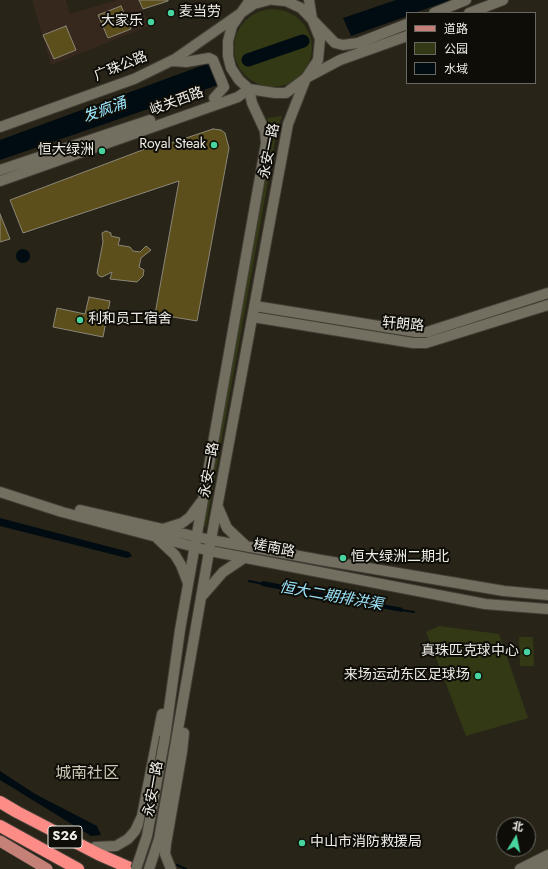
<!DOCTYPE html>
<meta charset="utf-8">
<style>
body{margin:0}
#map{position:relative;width:548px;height:869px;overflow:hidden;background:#282418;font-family:Jost,"Noto Sans SC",sans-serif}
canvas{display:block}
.legend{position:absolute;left:406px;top:12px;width:130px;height:72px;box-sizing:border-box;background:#0f0d08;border:1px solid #696761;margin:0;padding:5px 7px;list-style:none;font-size:12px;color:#f0eee6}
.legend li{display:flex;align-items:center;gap:8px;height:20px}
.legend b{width:20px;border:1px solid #696761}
.north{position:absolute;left:496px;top:817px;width:40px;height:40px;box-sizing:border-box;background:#0f0d08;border:1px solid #696761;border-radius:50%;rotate:10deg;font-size:11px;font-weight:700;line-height:16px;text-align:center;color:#f0eee6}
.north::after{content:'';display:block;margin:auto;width:14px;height:18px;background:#47d49e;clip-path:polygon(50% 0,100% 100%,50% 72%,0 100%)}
</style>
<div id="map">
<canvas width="548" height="869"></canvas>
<ul class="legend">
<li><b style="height:5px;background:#c58077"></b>道路</li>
<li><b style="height:11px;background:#333914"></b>公园</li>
<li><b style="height:11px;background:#000c12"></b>水域</li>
</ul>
<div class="north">北</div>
</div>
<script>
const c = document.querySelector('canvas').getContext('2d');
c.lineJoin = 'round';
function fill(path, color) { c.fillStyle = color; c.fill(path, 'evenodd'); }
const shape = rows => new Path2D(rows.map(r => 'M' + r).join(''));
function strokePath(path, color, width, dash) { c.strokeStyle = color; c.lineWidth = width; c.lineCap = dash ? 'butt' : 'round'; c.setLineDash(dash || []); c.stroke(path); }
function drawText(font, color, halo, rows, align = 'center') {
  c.font = font + ' Jost,"Noto Sans SC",sans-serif'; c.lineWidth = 4; c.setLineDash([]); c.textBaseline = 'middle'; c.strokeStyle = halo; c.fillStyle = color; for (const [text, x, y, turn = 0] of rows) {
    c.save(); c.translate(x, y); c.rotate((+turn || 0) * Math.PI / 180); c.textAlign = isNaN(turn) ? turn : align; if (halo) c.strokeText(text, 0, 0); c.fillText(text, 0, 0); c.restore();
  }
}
const commercial = shape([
 [32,0,66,0,70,14,117,0,139,0,149,26,51,65]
]);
const green = shape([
 '234 48a39 39 0 1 1 78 0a39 39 0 1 1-78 0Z',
 [282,116,276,134,273,156,269,154,272,139,267,118],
 [270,162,271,165,206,526,202,526,267,163],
 [439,626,499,634,528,718,466,736,426,632],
 [519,637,533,637,534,666,520,666]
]);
const water = shape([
 [396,0,451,0,414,13,407,13,407,16,351,36,343,18],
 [209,63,218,85,0,160,0,140],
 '16 256a7 7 0 1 1 14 0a7 7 0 1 1-14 0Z',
 [0,518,129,552,132,556,127,558,0,526],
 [263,581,403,608,402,612,262,586,260,583],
 [0,771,35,794,97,826,101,835,91,836,18,791,0,780]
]);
const stream = shape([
 [249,581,263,584],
 [401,610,414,612],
 [177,865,186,869]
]);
const river = shape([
 [248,60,303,41]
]);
const building = shape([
 [139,0,168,0,168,1,143,9,139,0],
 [121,6,131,29,108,38,98,15,121,6],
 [66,26,76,50,54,59,43,35,66,26],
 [213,129,221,130,225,133,229,148,197,321,155,314,179,181,23,233,10,200,153,146,153,149,213,129],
 [0,214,10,239,0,242,0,214],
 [106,231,111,233,111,236,120,238,118,245,130,247,133,251,140,252,146,246,151,250,141,258,139,267,144,270,143,276,137,282,110,279,112,272,102,277,99,276,97,273,103,242,102,233,106,231],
 [89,297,110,301,103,337,53,327,57,308,85,314,89,297]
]);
const secondary = shape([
 [269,0,254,4,241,13,232,26,228,41,228,56,231,68,239,80,249,89,275,93,286,93,306,78,318,60,320,39,312,19,309,0],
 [274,0,286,1,301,8,335,43,343,45,358,43,407,24],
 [434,13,466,0],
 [469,13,503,0],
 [172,61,186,62,209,58,213,60,224,87,214,98],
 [308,77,340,60,407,36],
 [0,127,134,79,175,59,241,13,250,0],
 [0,170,150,120],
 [0,181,238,97,249,89],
 [255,306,416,332,427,332,548,293],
 [253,317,413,343,426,343,548,305],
 [0,492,62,512,210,551,485,604,548,609],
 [218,507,227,528,245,545],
 [80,510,211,540,321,560,504,591,548,595],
 [163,529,182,523,190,517,201,502],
 [158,539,175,555,181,565,188,583],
 [203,595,223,572,244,558],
 [165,737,180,630,266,143,265,131,252,103,249,89],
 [95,847,116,846,128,839,135,831,142,816,162,714],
 [149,869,159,839,211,540,288,124,306,78],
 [171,869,165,854,166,844,182,752,184,733],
 [520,869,548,855],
 [535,869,548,863]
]);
const primary = shape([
 [0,841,47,869]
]);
const highway = shape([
 [0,802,17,812,98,854,132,869],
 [0,826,78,869]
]);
const secondaryBridge = shape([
 [136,869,147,836,165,737]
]);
const markers = [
 [171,13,4,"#47d49e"],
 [151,22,4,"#47d49e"],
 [214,145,4,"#47d49e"],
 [102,151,4,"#47d49e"],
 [80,320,4,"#47d49e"],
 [343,558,4,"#47d49e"],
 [527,652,4,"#47d49e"],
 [478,676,4,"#47d49e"],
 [302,843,4,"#47d49e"]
];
const shields = [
 [65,837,34]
];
const shieldNames = [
 ["S26",65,837]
];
const poiNames = [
 ["麦当劳",179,13,"left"],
 ["大家乐",143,22],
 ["Royal Steak",206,145],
 ["恒大绿洲",94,151],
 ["利和员工宿舍",88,320,"left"],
 ["恒大绿洲二期北",351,558,"left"],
 ["真珠匹克球中心",519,652],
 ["来场运动东区足球场",470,676],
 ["中山市消防救援局",310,843,"left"]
];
const streetNames = [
 ["广珠公路",121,67,-22],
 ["岐关西路",177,102,-20],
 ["永安一路",270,151,-79],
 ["轩朗路",403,325,5],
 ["永安一路",210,470,-80],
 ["槎南路",274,549,11],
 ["永安一路",154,789,-80]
];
const waterNames = [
 ["发疯涌",105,111,-20],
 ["恒大二期排洪渠",331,597,10]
];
const quarterNames = [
 ["城南社区",87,774]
];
fill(commercial, '#37281d');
fill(green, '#333914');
fill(water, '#000c12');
strokePath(stream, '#000c12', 2);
strokePath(river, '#000c12', 13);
fill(building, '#5d4f1c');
strokePath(building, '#8a8677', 1);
strokePath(secondary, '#423e35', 12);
strokePath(primary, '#423e35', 12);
strokePath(highway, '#423e35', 14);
strokePath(secondary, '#726e60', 10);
strokePath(primary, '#c58077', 11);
strokePath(highway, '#fd8c86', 12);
strokePath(secondaryBridge, '#423e35', 12, []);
strokePath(secondaryBridge, '#726e60', 10);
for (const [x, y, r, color] of markers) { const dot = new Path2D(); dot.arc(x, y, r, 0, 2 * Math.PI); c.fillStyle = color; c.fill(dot); strokePath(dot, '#0f0d08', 1.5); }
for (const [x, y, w] of shields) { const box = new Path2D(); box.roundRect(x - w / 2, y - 11, w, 22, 3); c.fillStyle = '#0f0d08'; c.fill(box); strokePath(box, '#f0eee6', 1); }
drawText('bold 13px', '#f0eee6', null, shieldNames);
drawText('14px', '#f0eee6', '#0f0d08', poiNames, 'right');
drawText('14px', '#f0eee6', '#0f0d08', streetNames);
drawText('italic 15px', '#9ce7fe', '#0f0d08', waterNames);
drawText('16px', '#cbc7b7', '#0f0d08', quarterNames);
</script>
